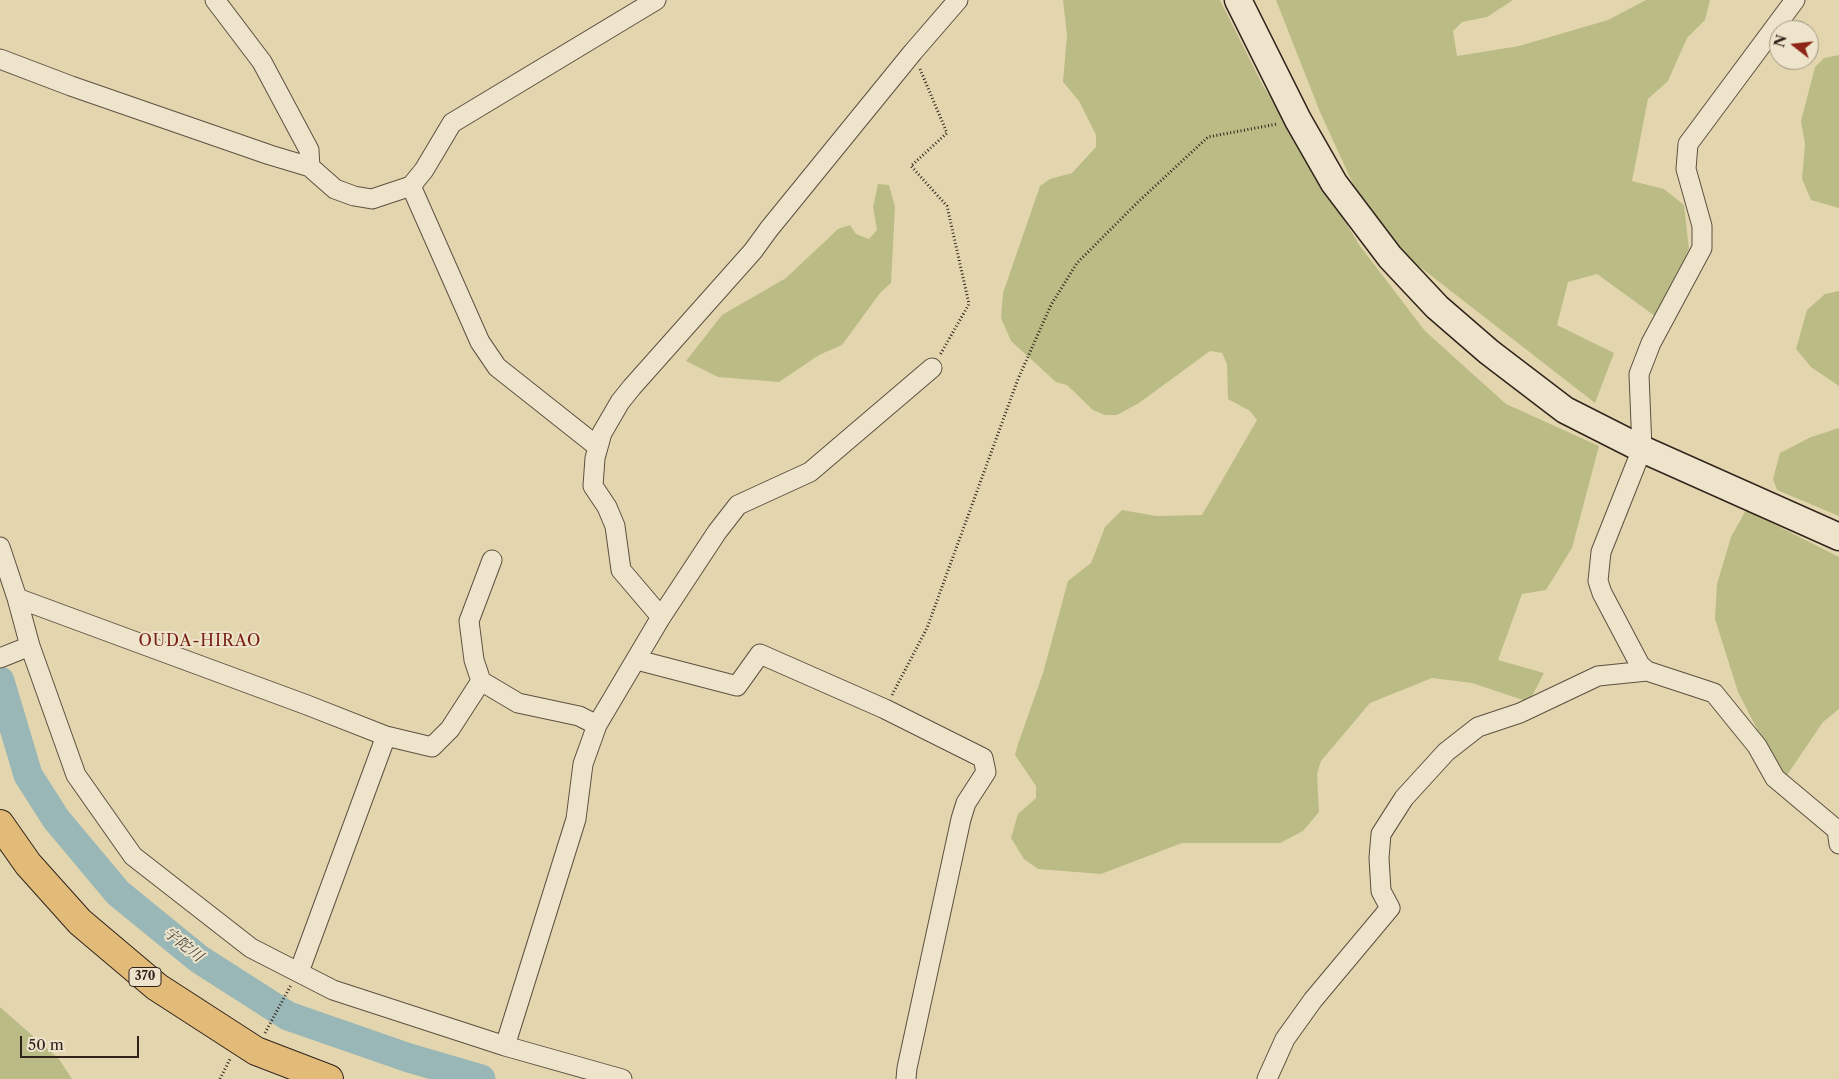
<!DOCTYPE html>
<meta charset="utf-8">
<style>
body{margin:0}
#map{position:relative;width:1839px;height:1079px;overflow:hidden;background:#e3d6af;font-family:"Libre Caslon Text",serif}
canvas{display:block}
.north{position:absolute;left:1769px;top:20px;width:50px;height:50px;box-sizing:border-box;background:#ede4cb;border:1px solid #a29785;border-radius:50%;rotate:286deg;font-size:14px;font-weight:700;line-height:20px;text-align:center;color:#31231c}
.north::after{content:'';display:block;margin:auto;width:18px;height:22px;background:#8f2418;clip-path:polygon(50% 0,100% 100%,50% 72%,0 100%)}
.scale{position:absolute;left:20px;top:1036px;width:119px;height:22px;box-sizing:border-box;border:2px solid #31231c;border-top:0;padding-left:6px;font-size:15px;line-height:18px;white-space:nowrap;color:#31231c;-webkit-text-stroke:4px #ede4cb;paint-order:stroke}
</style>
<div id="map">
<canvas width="1839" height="1079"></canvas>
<div class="north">N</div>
<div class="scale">50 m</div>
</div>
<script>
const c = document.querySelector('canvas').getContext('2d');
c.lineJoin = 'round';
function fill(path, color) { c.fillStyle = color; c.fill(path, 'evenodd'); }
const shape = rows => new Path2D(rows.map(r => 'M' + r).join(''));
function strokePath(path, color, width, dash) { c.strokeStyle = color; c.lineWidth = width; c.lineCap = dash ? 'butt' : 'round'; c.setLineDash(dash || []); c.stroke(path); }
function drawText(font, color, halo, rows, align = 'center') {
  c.font = font + ' "Libre Caslon Text","Noto Serif JP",serif'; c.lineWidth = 4; c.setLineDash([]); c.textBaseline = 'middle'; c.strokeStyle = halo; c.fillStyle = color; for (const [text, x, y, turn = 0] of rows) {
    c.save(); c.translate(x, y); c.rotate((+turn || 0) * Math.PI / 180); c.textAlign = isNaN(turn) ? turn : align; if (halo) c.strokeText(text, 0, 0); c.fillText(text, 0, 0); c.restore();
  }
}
const green = shape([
 [1063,0,1220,0,1262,84,1360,246,1425,331,1506,404,1599,446,1572,548,1546,590,1522,594,1498,660,1544,673,1529,702,1472,683,1432,678,1370,703,1321,761,1317,774,1319,812,1303,831,1280,843,1182,843,1101,874,1038,869,1024,859,1011,838,1018,814,1036,798,1036,786,1015,755,1018,744,1043,673,1068,581,1091,563,1105,527,1122,510,1156,516,1202,515,1257,420,1250,411,1228,399,1227,364,1222,353,1210,351,1139,403,1117,415,1105,415,1093,410,1067,385,1056,382,1011,341,1001,318,1003,293,1040,186,1050,179,1072,173,1096,147,1096,135,1079,101,1063,82,1067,35],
 [1276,0,1513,0,1487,17,1462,22,1453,31,1457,56,1519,46,1608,20,1646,0,1710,0,1705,20,1687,38,1668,81,1648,99,1632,181,1664,189,1684,205,1689,249,1659,319,1597,274,1568,282,1557,325,1614,353,1595,403,1375,232,1320,112],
 [1839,55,1839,208,1811,200,1802,179,1805,144,1801,121,1815,67,1824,58],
 [878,184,889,185,895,207,891,283,880,293,842,345,819,355,779,382,718,377,686,361,722,315,786,278,838,229,850,225,856,234,869,239,877,230,873,207],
 [1839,291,1839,386,1811,367,1796,349,1807,310,1825,294],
 [1839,428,1839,516,1777,490,1773,479,1780,453,1811,437],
 [1746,510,1839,557,1839,709,1823,722,1787,775,1777,768,1738,692,1715,619,1717,584,1731,537],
 [0,1007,59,1059,72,1079,0,1079]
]);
const river = shape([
 [0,681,28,775,56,819,118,893,199,959,288,1016,409,1058,481,1079]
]);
const path = shape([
 [920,69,947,133,911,166,947,206,969,304,940,355],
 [892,695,927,628,1018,379,1051,305,1077,263,1138,202,1208,137,1277,124],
 [265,1033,291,985],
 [220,1079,230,1059]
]);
const street = shape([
 [215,0,262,62,309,150,310,167],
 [1795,0,1688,144,1686,169,1702,226,1702,248,1651,343,1639,374,1642,449,1601,552,1598,581,1602,593,1640,665,1647,671,1714,693,1757,746,1775,778,1837,830,1839,844],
 [0,59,71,86,270,155,310,167,335,189,354,196,372,199,411,186,424,170,452,123,656,0],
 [411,186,480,342,497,367,598,447],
 [0,547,17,598,30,646,76,775,133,856,251,948,333,990,505,1046,622,1079],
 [17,598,307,705,386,736,432,747,450,729,481,681,518,703,579,716,597,725],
 [661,617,621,570,615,526,607,507,593,486,595,458,602,433,620,402,632,387,753,251,769,229,913,52,958,0],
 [0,658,30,646],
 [637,660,737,686,760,654,885,709,983,758,986,772,966,803,961,819,907,1068,906,1079],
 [481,681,474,660,469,621,492,560],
 [299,972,386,736],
 [505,1046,576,819,583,764,597,725,661,617,717,532,738,505,810,472,932,368],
 [1267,1079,1285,1039,1313,1000,1390,908,1381,891,1379,858,1381,834,1404,798,1446,752,1478,727,1520,713,1598,676,1647,671]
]);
const secondary = shape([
 [1238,0,1298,120,1334,183,1390,257,1437,307,1489,352,1565,410,1642,449,1839,537]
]);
const highway = shape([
 [0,824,28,864,80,922,157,987,256,1051,329,1079]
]);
const shields = [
 [145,977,32]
];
const shieldNames = [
 ["370",145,977]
];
const waterNames = [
 ["宇陀川",183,945,38]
];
const quarterNames = [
 ["OUDA-HIRAO",200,641]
];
fill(green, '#bbbc85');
strokePath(river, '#99b7b6', 29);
strokePath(street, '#5e5041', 21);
strokePath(secondary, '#31231c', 29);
strokePath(highway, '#31231c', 30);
strokePath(path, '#31231c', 3, [1, 2.5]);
strokePath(street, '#ede4cb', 19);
strokePath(secondary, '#ede4cb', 26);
strokePath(highway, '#e2bb78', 28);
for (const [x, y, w] of shields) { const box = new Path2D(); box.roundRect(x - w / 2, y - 9.5, w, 19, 4); c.fillStyle = '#ede4cb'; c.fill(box); strokePath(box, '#31231c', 1); }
drawText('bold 12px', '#31231c', null, shieldNames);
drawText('italic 15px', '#4b4842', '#ede4cb', waterNames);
c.letterSpacing = '1px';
drawText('16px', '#7a1f14', '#ede4cb', quarterNames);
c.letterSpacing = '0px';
</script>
